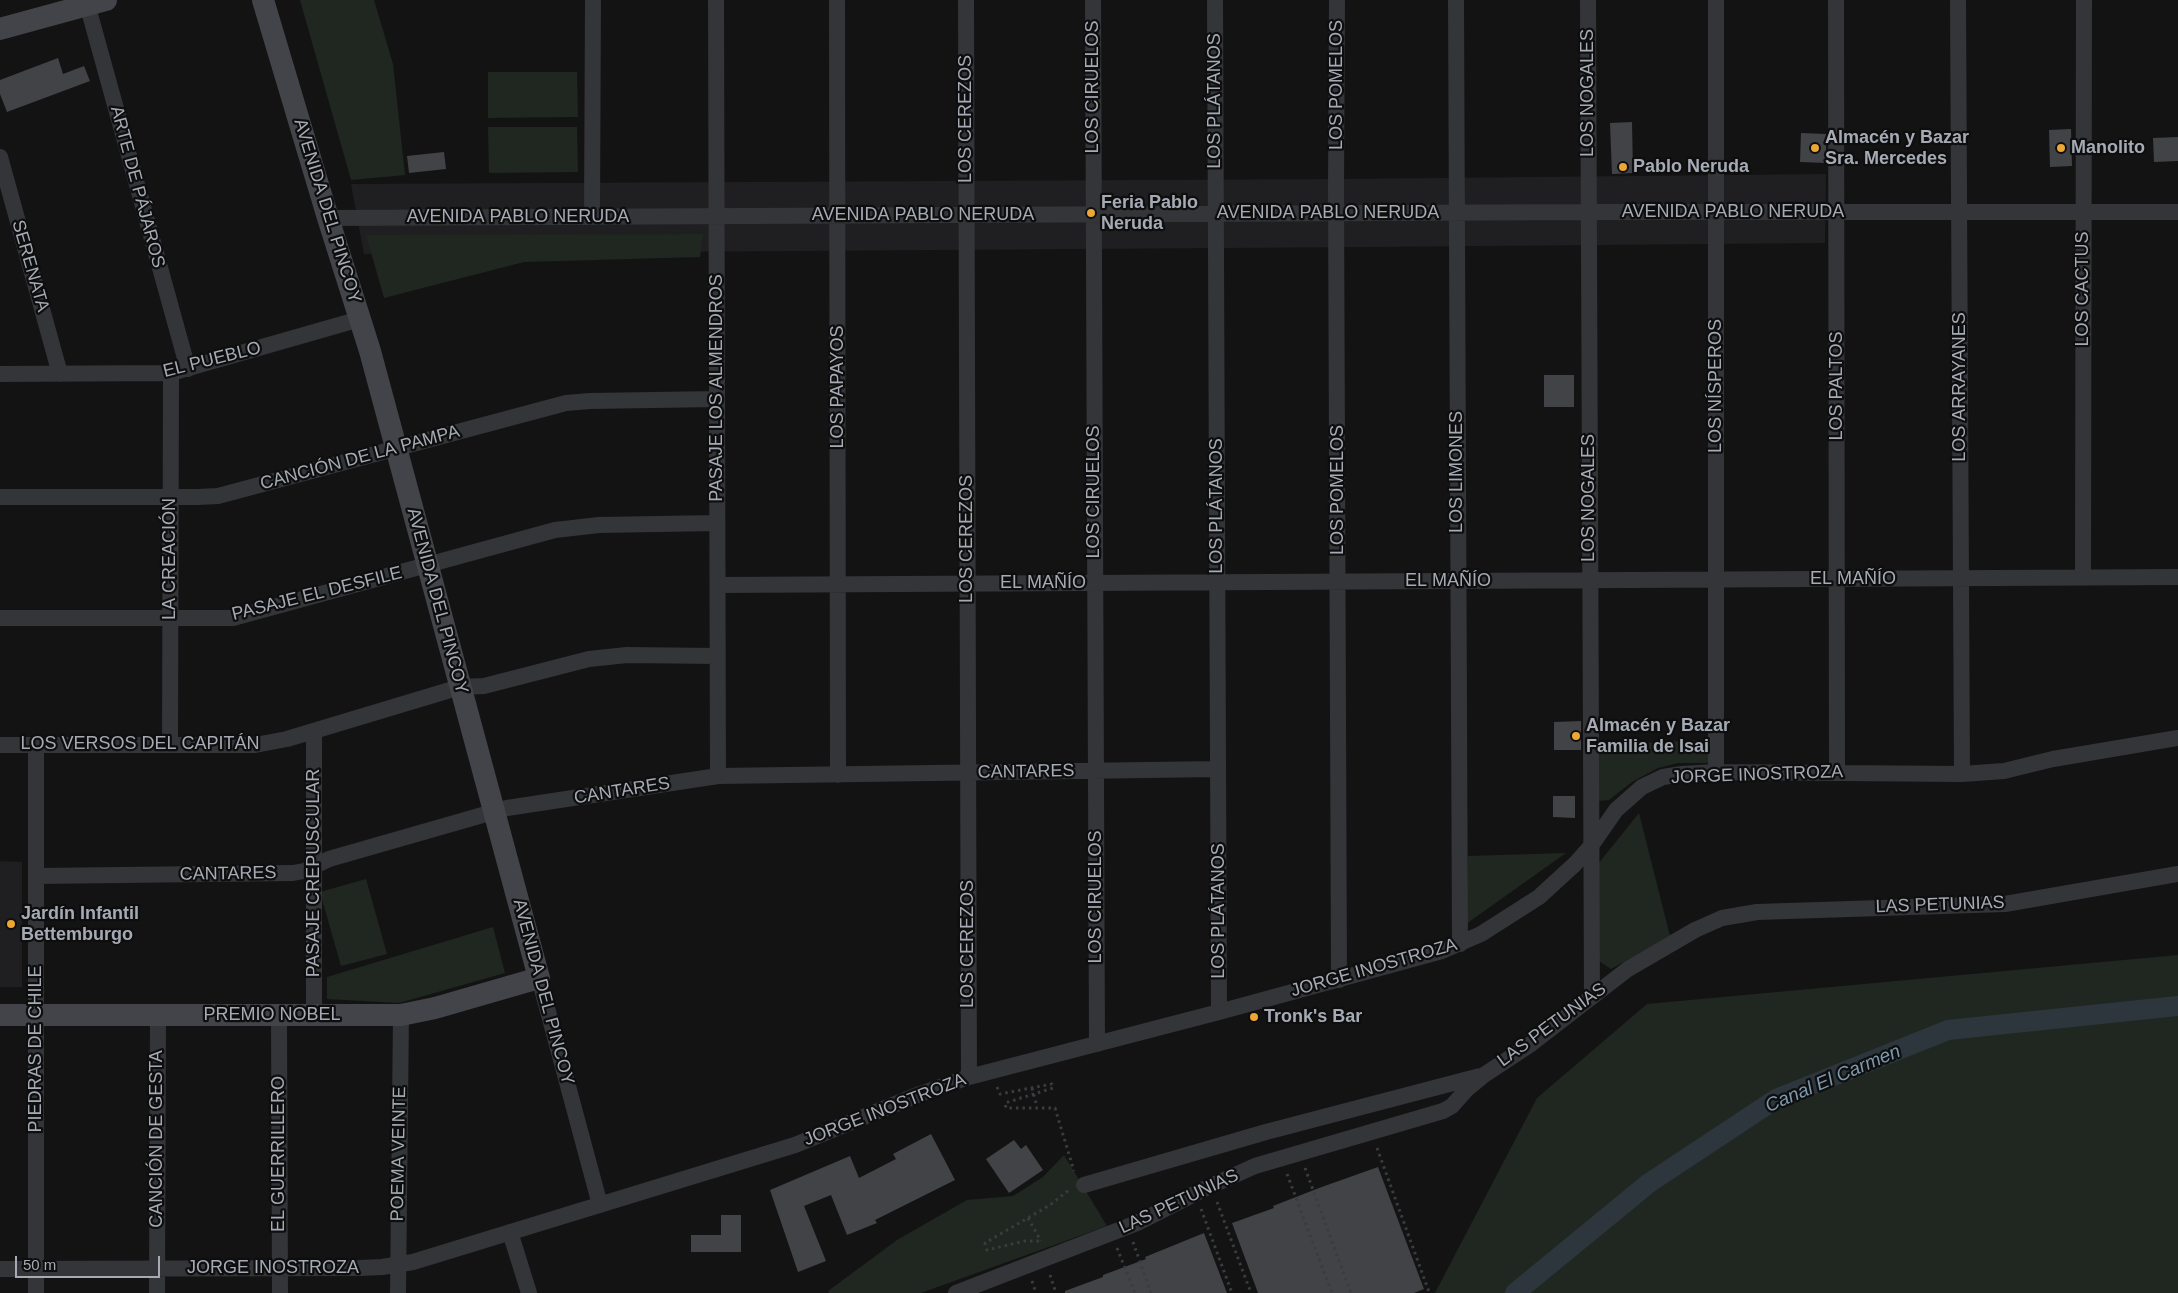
<!DOCTYPE html>
<meta charset="utf-8">
<style>
body{margin:0}
#map{position:relative;width:2178px;height:1293px;overflow:hidden;background:#131314;font-family:Helvetica,sans-serif}
canvas{display:block}
.scale{position:absolute;left:15px;top:1256px;width:145px;height:22px;box-sizing:border-box;border:2px solid #a5aab4;border-top:0;padding-left:6px;font-size:15px;line-height:18px;white-space:nowrap;color:#a5aab4;-webkit-text-stroke:4px #0e0e0f;paint-order:stroke}
</style>
<div id="map">
<canvas width="2178" height="1293"></canvas>
<div class="scale">50 m</div>
</div>
<script>
const c = document.querySelector('canvas').getContext('2d');
c.lineJoin = 'round';
function fill(path, color) { c.fillStyle = color; c.fill(path, 'evenodd'); }
const shape = rows => new Path2D(rows.map(r => 'M' + r).join(''));
function strokePath(path, color, width, dash) { c.strokeStyle = color; c.lineWidth = width; c.lineCap = dash ? 'butt' : 'round'; c.setLineDash(dash || []); c.stroke(path); }
function drawText(font, color, halo, rows, align = 'center') {
  c.font = font + ' Helvetica,sans-serif'; c.lineWidth = 4.5; c.setLineDash([]); c.textBaseline = 'middle'; c.strokeStyle = halo; c.fillStyle = color; for (const [text, x, y, turn = 0] of rows) {
    c.save(); c.translate(x, y); c.rotate((+turn || 0) * Math.PI / 180); c.textAlign = isNaN(turn) ? turn : align; if (halo) c.strokeText(text, 0, 0); c.fillText(text, 0, 0); c.restore();
  }
}
const built = shape([
 [1826,174,1825,243,1367,247,364,254,351,184,1345,179],
 [0,861,22,862,22,987,0,987]
]);
const green = shape([
 [300,0,374,0,393,64,405,175,351,180],
 [488,72,577,72,578,117,488,118],
 [577,127,578,172,489,173,488,127],
 [703,234,700,257,524,262,384,298,366,235],
 [1708,740,1708,763,1678,763,1658,768,1632,782,1609,800,1598,801,1596,745],
 [1639,813,1670,936,1611,969,1599,961,1598,864],
 [1566,853,1466,924,1468,856],
 [366,879,387,954,341,966,320,892],
 [493,927,505,973,399,1003,327,999,327,977],
 [2178,955,2178,1293,1435,1293,1537,1098,1647,1004],
 [1064,1155,1107,1226,921,1293,829,1293,828,1291,897,1240,967,1200,1013,1196,1043,1177]
]);
const canal = shape([
 [1515,1293,1649,1183,1776,1099,1948,1030,2178,1006]
]);
const building = shape([
 [58,58,63,74,84,66,90,81,7,112,0,94,0,80],
 [1632,122,1633,173,1612,174,1610,123],
 [2071,129,2072,166,2050,167,2049,130],
 [1801,133,1826,134,1826,163,1800,162],
 [2178,137,2178,161,2154,162,2153,138],
 [444,152,446,169,409,173,407,156],
 [1544,375,1574,375,1574,407,1544,407],
 [1581,721,1581,750,1554,750,1554,722],
 [1553,796,1575,796,1575,818,1553,817],
 [931,1134,955,1180,875,1220,877,1223,847,1235,831,1195,804,1206,826,1261,798,1272,770,1190,850,1156,859,1178,896,1159,893,1154],
 [1014,1140,1021,1149,1026,1145,1043,1170,1009,1193,986,1159],
 [1378,1167,1424,1289,1414,1293,1258,1293,1232,1223,1274,1208,1273,1206,1319,1188],
 [721,1215,741,1215,741,1252,691,1252,691,1235,721,1235],
 [1204,1233,1227,1293,1065,1293,1065,1291,1103,1277,1103,1275,1146,1259,1145,1257]
]);
const path = shape([
 [997,1087,1000,1094,1052,1084,1053,1088,1005,1103,1006,1108,1055,1108,1074,1171],
 [1032,1088,1037,1107],
 [1377,1148,1429,1292,1427,1293],
 [1305,1168,1351,1293],
 [1287,1174,1332,1293],
 [1217,1202,1251,1293],
 [1201,1209,1232,1293],
 [1028,1218,1041,1241],
 [1039,1241,1025,1241,987,1250,985,1243,1050,1205,1069,1190],
 [1133,1242,1151,1293],
 [1117,1248,1135,1293],
 [1050,1275,1056,1293],
 [1032,1281,1036,1293]
]);
const street = shape([
 [86,0,188,369],
 [716,0,718,776],
 [837,0,838,775],
 [966,0,969,1077],
 [1093,0,1097,1044],
 [1215,0,1219,1012],
 [1337,0,1336,189,1339,980],
 [1456,0,1460,944],
 [1588,0,1592,996],
 [1716,0,1716,772],
 [1836,0,1837,771],
 [1958,0,1962,774],
 [0,157,60,374],
 [592,217,593,0],
 [328,218,1588,212,2178,212],
 [0,374,171,373,360,319],
 [0,497,198,497,218,496,566,403,590,401,717,399],
 [2083,577,2084,0],
 [718,585,2178,577],
 [0,618,233,618,555,530,599,525,717,523],
 [314,731,314,1015],
 [0,745,255,745,287,739,460,687,484,686,589,659,627,655,718,656],
 [170,745,171,373],
 [36,876,293,873,304,871,329,859,507,808,718,776,1218,769],
 [539,978,600,1205],
 [279,1015,280,1293],
 [1084,1185,1266,1132,1480,1076],
 [510,1232,529,1293],
 [0,1269,360,1268,382,1267,413,1262,795,1145,920,1094,969,1077,1219,1012,1442,951,1481,934,1539,897,1575,864,1591,846,1616,810,1642,787,1663,777,1682,774,1716,772,1962,774,2004,771,2053,759,2178,738],
 [36,1293,36,745],
 [157,1293,158,1015],
 [398,1293,401,1015],
 [956,1293,1137,1223,1204,1189,1255,1166,1443,1111,1452,1106,1467,1089,1484,1075,1531,1044,1628,969,1695,930,1722,918,1757,912,2005,904,2178,874]
]);
const secondary = shape([
 [0,29,106,0],
 [0,1015,401,1015,435,1008,539,978,370,351,328,218,263,0]
]);
const markers = [
 [1815,148,5,"#eba634"],
 [2061,148,5,"#eba634"],
 [1623,167,5,"#eba634"],
 [1091,213,5,"#eba634"],
 [1576,736,5,"#eba634"],
 [11,924,5,"#eba634"],
 [1254,1017,5,"#eba634"]
];
const streetNames = [
 ["LOS POMELOS",1337,85,-90],
 ["LOS CIRUELOS",1093,87,-90],
 ["LOS NOGALES",1588,93,-90],
 ["LOS PLÁTANOS",1215,101,-90],
 ["LOS CEREZOS",966,119,-90],
 ["ARTE DE PÁJAROS",137,187,75],
 ["AVENIDA DEL PINCOY",327,211,73],
 ["AVENIDA PABLO NERUDA",1733,212],
 ["AVENIDA PABLO NERUDA",1328,213],
 ["AVENIDA PABLO NERUDA",923,215],
 ["AVENIDA PABLO NERUDA",518,217],
 ["SERENATA",30,266,74],
 ["LOS CACTUS",2083,289,-90],
 ["EL PUEBLO",212,360,-14],
 ["LOS NÍSPEROS",1716,386,-90],
 ["LOS PALTOS",1837,386,-90],
 ["LOS PAPAYOS",838,387,-90],
 ["LOS ARRAYANES",1960,387,-90],
 ["PASAJE LOS ALMENDROS",717,388,-90],
 ["CANCIÓN DE LA PAMPA",360,458,-15],
 ["LOS LIMONES",1457,472,-90],
 ["LOS POMELOS",1338,490,-90],
 ["LOS CIRUELOS",1094,492,-90],
 ["LOS NOGALES",1589,498,-90],
 ["LOS PLÁTANOS",1217,506,-90],
 ["LOS CEREZOS",967,539,-90],
 ["LA CREACIÓN",170,559,-90],
 ["EL MAÑÍO",1853,579],
 ["EL MAÑÍO",1448,581],
 ["EL MAÑÍO",1043,583],
 ["PASAJE EL DESFILE",317,594,-14],
 ["AVENIDA DEL PINCOY",437,601,75],
 ["LOS VERSOS DEL CAPITÁN",140,744],
 ["CANTARES",1026,772,-1],
 ["JORGE INOSTROZA",1757,775,-2],
 ["CANTARES",622,791,-9],
 ["PASAJE CREPUSCULAR",314,873,-90],
 ["CANTARES",228,874,-1],
 ["LOS CIRUELOS",1096,897,-90],
 ["LAS PETUNIAS",1940,905,-2],
 ["LOS PLÁTANOS",1219,911,-90],
 ["LOS CEREZOS",968,944,-90],
 ["JORGE INOSTROZA",1374,968,-16],
 ["AVENIDA DEL PINCOY",543,992,75],
 ["PREMIO NOBEL",272,1015],
 ["LAS PETUNIAS",1552,1025,-36],
 ["PIEDRAS DE CHILE",36,1049,-90],
 ["JORGE INOSTROZA",885,1110,-21],
 ["CANCIÓN DE GESTA",157,1139,-90],
 ["EL GUERRILLERO",279,1154,-90],
 ["POEMA VEINTE",399,1154,-89],
 ["LAS PETUNIAS",1179,1202,-25],
 ["JORGE INOSTROZA",273,1268]
];
const poiNames = [
 ["Almacén y Bazar",1825,138],
 ["Sra. Mercedes",1825,159],
 ["Manolito",2071,148],
 ["Pablo Neruda",1633,167],
 ["Feria Pablo",1101,203],
 ["Neruda",1101,224],
 ["Almacén y Bazar",1586,726],
 ["Familia de Isai",1586,747],
 ["Jardín Infantil",21,914],
 ["Bettemburgo",21,935],
 ["Tronk's Bar",1264,1017]
];
const waterNames = [
 ["Canal El Carmen",1833,1079,-23]
];
fill(built, '#1f1f21');
fill(green, '#1f2720');
strokePath(canal, '#2d363c', 20);
fill(building, '#424347');
strokePath(path, '#3a3c40', 3, [2.5, 4]);
strokePath(street, '#343539', 16);
strokePath(secondary, '#424449', 22);
for (const [x, y, r, color] of markers) { const dot = new Path2D(); dot.arc(x, y, r, 0, 2 * Math.PI); c.fillStyle = color; c.fill(dot); strokePath(dot, '#0e0e0f', 2); }
drawText('18px', '#a5aab4', '#0e0e0f', streetNames);
drawText('bold 18px', '#a5aab4', '#0e0e0f', poiNames, 'left');
drawText('italic 19px', '#7d99ae', '#0e0e0f', waterNames);
</script>
